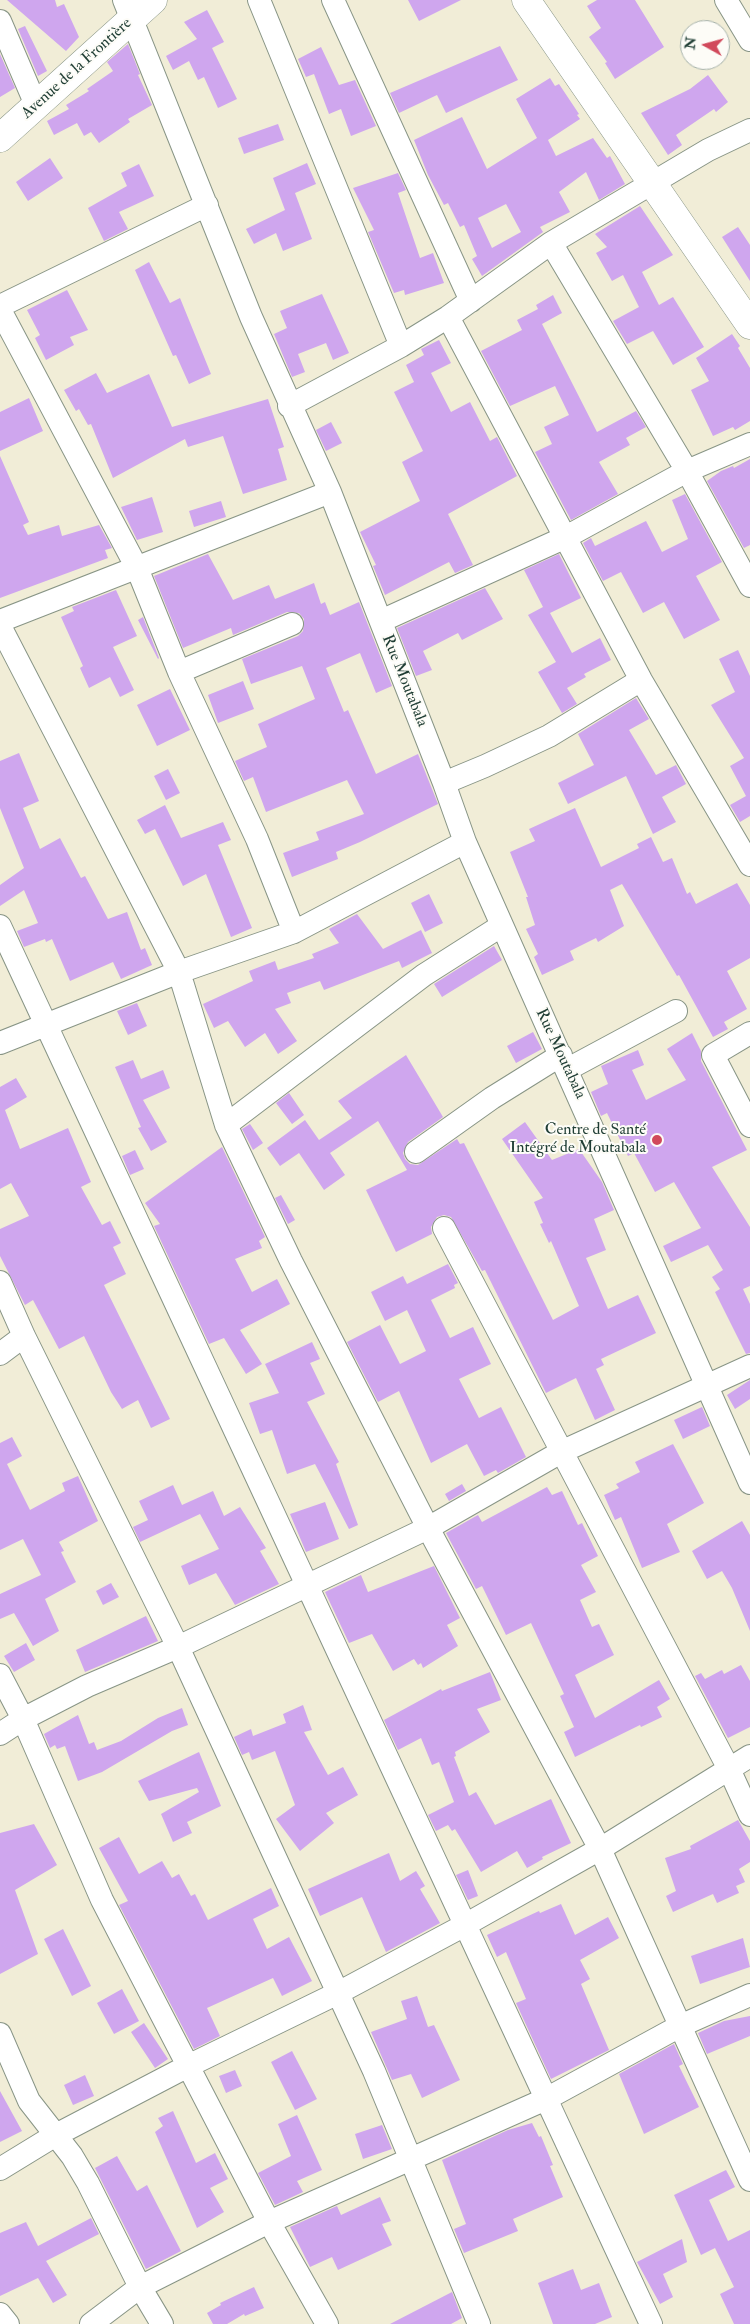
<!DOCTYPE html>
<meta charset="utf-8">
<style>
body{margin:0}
#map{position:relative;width:750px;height:2324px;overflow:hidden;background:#f1edd7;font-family:"IM FELL Double Pica",serif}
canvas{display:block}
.north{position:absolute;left:680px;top:20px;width:50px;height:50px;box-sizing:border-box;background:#fdfcf7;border:1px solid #a4b0a9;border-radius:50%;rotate:277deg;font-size:14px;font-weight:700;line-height:20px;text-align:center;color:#1f3d34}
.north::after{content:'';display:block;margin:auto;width:18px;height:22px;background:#d1495b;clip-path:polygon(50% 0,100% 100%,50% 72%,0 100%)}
</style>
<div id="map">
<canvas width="750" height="2324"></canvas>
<div class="north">N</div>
</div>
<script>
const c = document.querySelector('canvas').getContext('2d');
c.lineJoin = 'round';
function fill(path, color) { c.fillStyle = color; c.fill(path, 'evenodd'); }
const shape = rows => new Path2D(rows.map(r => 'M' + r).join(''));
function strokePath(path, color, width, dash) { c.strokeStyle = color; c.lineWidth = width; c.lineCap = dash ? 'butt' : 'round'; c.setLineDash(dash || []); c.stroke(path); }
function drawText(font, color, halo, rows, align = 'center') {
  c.font = font + ' "IM FELL Double Pica",serif'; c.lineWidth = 4; c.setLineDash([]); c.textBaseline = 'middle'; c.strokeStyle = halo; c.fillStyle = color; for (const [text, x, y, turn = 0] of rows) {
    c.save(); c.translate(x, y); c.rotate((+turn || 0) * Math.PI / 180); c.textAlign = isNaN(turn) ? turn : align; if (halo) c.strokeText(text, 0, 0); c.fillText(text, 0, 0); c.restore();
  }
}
const building = shape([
 [7,0,55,0,57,7,64,4,79,37,66,51],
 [408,0,461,0,419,21],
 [597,0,635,0,664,47,615,79,605,63,607,62,589,37,601,28,587,6],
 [207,10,224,42,212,48,237,99,218,108,204,77,198,80,189,61,173,70,166,56,197,39,184,22],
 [25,26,47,71,38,76,18,29],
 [128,44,140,74,138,75,152,105,128,119,130,122,99,143,91,132,84,136,77,123,54,135,47,121,69,109,66,105,89,91,87,89,113,71,107,62],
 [500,46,518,80,446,113,437,95,399,113,390,93],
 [321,47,339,85,355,80,376,126,351,136,341,109,329,114,314,74,306,77,298,59],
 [0,54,15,88,0,97],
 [708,75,728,102,716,112,714,109,676,135,682,145,668,155,641,113,690,89],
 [550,78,555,86,559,84,579,114,577,115,580,119,548,140,556,156,593,138,607,158,610,156,625,184,599,200,586,172,559,192,570,212,540,227,543,232,482,276,472,259,477,256,464,225,460,227,448,203,444,205,428,175,414,140,462,117,487,169,537,138,516,99],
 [506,204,521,232,492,248,478,218],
 [278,124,284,140,244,154,238,138],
 [50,158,63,178,28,201,16,182],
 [307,163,316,184,295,193,312,239,283,251,276,233,254,244,246,229,285,210,273,178],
 [139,164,154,196,119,212,128,229,104,241,88,208,127,186,121,173],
 [398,173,406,190,398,193,420,258,433,253,444,283,405,295,404,290,394,293,368,232,374,230,353,188],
 [640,206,673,255,642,272,659,305,673,297,704,347,673,365,653,331,627,344,613,321,639,307,623,275,612,281,596,253,607,247,595,234],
 [738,227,750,245,750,281,722,237],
 [149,262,170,303,180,298,211,374,189,384,176,355,173,356,135,270],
 [67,290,88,330,70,337,74,345,46,360,35,338,40,335,27,310],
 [322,294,349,353,333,360,326,343,298,354,305,372,292,377,274,334,287,328,280,311],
 [553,295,562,313,542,324,597,432,636,411,646,427,626,438,630,445,599,462,618,494,571,520,535,452,552,444,544,427,569,415,555,386,510,406,481,351,522,330,517,320,538,309,536,305],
 [732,334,740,346,738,348,750,368,750,421,735,430,733,427,713,436,691,390,709,381,696,358],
 [439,340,451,363,431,373,451,412,470,402,490,441,497,437,517,476,448,514,473,565,455,573,449,562,385,595,373,566,376,565,360,532,420,501,402,462,423,451,394,392,414,382,406,365,424,355,421,349],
 [96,373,107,393,149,374,172,427,268,399,284,447,278,449,287,480,243,494,223,436,188,447,185,439,113,478,91,424,88,425,79,409,76,411,64,390],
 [29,398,43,431,0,451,0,412],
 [331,422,342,443,326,451,316,430],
 [0,456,29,522,23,525,28,535,59,525,62,536,99,525,112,548,105,550,108,558,0,598],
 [750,459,750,545,744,548,707,481,721,471,733,466,734,468],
 [685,494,722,562,696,576,720,620,684,639,664,602,643,613,621,572,603,581,583,543,591,538,595,546,646,521,662,552,688,539,672,500],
 [152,497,163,532,137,540,121,507],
 [221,501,226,517,194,527,189,511],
 [208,554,233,600,269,585,275,599,314,583,321,604,325,602,330,615,359,602,392,686,376,693,360,653,326,668,344,712,348,710,376,774,418,754,438,804,360,842,336,852,338,859,292,877,283,853,319,840,316,832,364,814,347,780,266,812,253,777,244,781,235,761,267,747,258,724,315,699,302,666,251,684,242,659,298,636,303,631,304,619,299,613,287,612,233,635,231,628,183,648,154,576],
 [559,554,581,598,550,613,572,653,600,638,611,660,584,674,586,677,567,688,577,704,562,713,538,672,556,662,528,615,543,607,524,570],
 [485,588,503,619,462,640,458,633,423,651,432,670,416,676,397,628],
 [116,590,137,636,113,647,134,690,120,697,110,677,89,688,80,668,83,666,61,617,74,611,72,607],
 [143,617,159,658,158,659,138,620],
 [738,650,750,676,750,816,740,822,730,805,746,796,730,766,744,758,711,705,735,692,719,659],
 [243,681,254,709,218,723,208,695],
 [170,689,190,730,157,746,137,705],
 [636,698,649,719,629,730,656,775,676,765,686,784,662,797,676,822,653,834,626,776,568,804,558,783,594,765,578,734],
 [19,753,39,801,23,808,40,849,60,838,81,878,85,876,108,919,127,912,141,950,145,948,152,965,121,979,113,962,70,981,52,939,46,942,45,939,24,947,17,931,38,923,24,890,0,906,0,885,24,868,0,808,0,761],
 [168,769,180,793,166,800,154,776],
 [165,805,181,838,223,822,231,840,218,845,252,928,231,937,206,874,183,886,155,829,145,834,137,820],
 [575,808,601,867,639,848,637,844,651,837,663,862,672,858,687,894,690,892,696,904,737,883,750,905,750,958,727,971,747,1009,724,1022,728,1029,713,1037,679,975,677,976,622,884,610,890,624,926,598,942,596,938,570,951,574,960,542,975,534,957,538,954,526,929,535,925,526,897,528,897,510,852,535,841,529,829],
 [429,894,443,923,425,932,411,903],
 [357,914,383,949,421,930,432,953,402,968,399,961,324,990,320,981,287,993,291,1003,275,1009,297,1041,278,1054,265,1033,245,1047,228,1021,214,1028,203,1004,253,981,249,971,275,961,278,970,314,958,312,954,339,943,329,929],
 [494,946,502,960,442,997,434,984],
 [137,1003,147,1026,128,1035,117,1011],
 [533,1032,542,1049,516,1063,507,1046],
 [692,1033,701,1051,701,1061,747,1150,712,1167,750,1227,750,1286,743,1289,750,1304,750,1353,746,1354,715,1292,720,1289,712,1277,723,1270,708,1245,671,1262,663,1246,701,1228,674,1182,655,1192,634,1153,628,1156,607,1113,601,1116,591,1092,608,1084,601,1066,638,1050,644,1065,632,1070,646,1100,686,1080,667,1049],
 [406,1055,443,1117,408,1142,403,1153,405,1159,410,1164,418,1165,457,1139,460,1144,464,1143,553,1320,579,1306,551,1241,549,1243,540,1224,543,1223,534,1202,543,1198,502,1139,525,1122,552,1160,579,1149,602,1182,614,1210,594,1219,606,1250,586,1258,608,1309,638,1295,656,1333,601,1359,604,1365,596,1369,615,1410,595,1420,576,1378,546,1393,485,1270,482,1271,451,1217,444,1215,437,1217,431,1227,432,1234,396,1252,366,1190,407,1170,378,1121,330,1153,345,1175,324,1190,299,1153,280,1166,267,1148,305,1120,319,1140,352,1118,338,1101],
 [133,1060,141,1079,163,1070,170,1088,143,1100,167,1142,151,1151,138,1128,141,1127,115,1067],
 [16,1078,27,1097,5,1110,20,1149,68,1128,91,1182,81,1187,102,1225,110,1221,121,1243,113,1247,126,1274,104,1285,170,1419,151,1428,138,1400,122,1409,111,1392,84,1336,59,1349,33,1300,25,1305,0,1256,0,1229,29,1216,11,1183,0,1189,0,1087],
 [289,1093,304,1115,292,1124,276,1103],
 [250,1124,263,1143,253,1150,242,1129],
 [222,1147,265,1237,259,1241,262,1248,235,1259,252,1292,277,1279,290,1304,240,1330,262,1364,246,1374,224,1338,209,1344,154,1226,160,1224,145,1203],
 [135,1150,144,1169,130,1175,122,1156],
 [281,1195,295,1220,288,1224,275,1198],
 [448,1264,458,1283,454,1285,455,1288,431,1300,450,1338,473,1327,491,1364,459,1379,479,1418,501,1407,526,1457,498,1473,496,1470,484,1476,467,1444,431,1463,399,1391,378,1402,347,1342,380,1325,400,1364,426,1351,407,1310,385,1321,371,1292,403,1276,407,1284],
 [312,1342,320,1359,310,1363,325,1394,307,1402,339,1462,336,1464,358,1525,349,1529,315,1464,287,1474,272,1430,260,1434,249,1403,279,1393,265,1364],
 [750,1380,750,1399,735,1409,727,1395],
 [702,1407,710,1426,683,1439,674,1420],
 [12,1437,22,1456,7,1464,30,1510,65,1491,62,1483,78,1476,98,1521,59,1542,64,1551,61,1552,76,1582,45,1599,59,1631,33,1646,14,1613,0,1619,0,1594,41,1575,23,1539,0,1550,0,1443],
 [673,1444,704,1503,667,1524,680,1552,642,1568,621,1517,615,1520,604,1495,619,1488,616,1484,640,1472,635,1462],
 [462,1484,466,1491,449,1501,445,1494],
 [173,1485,182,1505,213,1491,224,1516,240,1507,266,1548,260,1551,279,1584,235,1605,216,1573,189,1585,181,1566,219,1549,200,1514,140,1542,133,1527,148,1520,139,1501],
 [547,1487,552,1495,562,1491,578,1525,582,1523,598,1556,581,1565,596,1592,580,1600,592,1627,599,1624,614,1655,575,1675,595,1718,659,1680,670,1699,657,1707,662,1717,641,1727,640,1725,575,1757,564,1732,574,1727,560,1696,564,1694,531,1623,506,1635,482,1586,476,1589,446,1533,478,1515,482,1522],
 [325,1502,339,1539,306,1552,290,1514],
 [742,1521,750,1535,750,1631,732,1588,722,1571,707,1579,692,1551],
 [434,1566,460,1618,447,1625,458,1646,423,1668,421,1663,418,1665,414,1659,393,1671,372,1634,349,1643,325,1592,361,1575,368,1592],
 [111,1583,119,1597,103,1605,96,1591],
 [146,1616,158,1641,85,1672,76,1650],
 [26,1643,35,1660,14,1672,4,1656],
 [741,1665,750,1681,750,1727,728,1738,695,1676,701,1673,705,1679,722,1670,724,1674],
 [490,1672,501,1700,477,1709,490,1732,455,1752,456,1756,454,1757,469,1796,476,1792,495,1825,551,1799,571,1843,542,1857,543,1859,527,1868,517,1851,481,1872,455,1829,452,1831,448,1825,436,1831,428,1815,454,1802,439,1762,432,1765,421,1738,398,1750,384,1720,441,1689,442,1691],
 [303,1705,312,1730,304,1732,328,1775,343,1767,358,1795,326,1813,334,1823,300,1851,276,1819,295,1805,275,1751,252,1760,249,1752,242,1755,234,1737,251,1729,253,1736,286,1723,283,1714],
 [182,1708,188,1725,172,1731,102,1772,78,1781,65,1746,57,1749,55,1745,50,1748,44,1734,78,1715,89,1744,94,1742,97,1750,121,1741,158,1718],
 [199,1752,221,1806,187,1822,192,1833,173,1842,161,1814,199,1792,197,1788,149,1801,138,1781],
 [738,1820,750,1841,750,1862,739,1869,745,1882,736,1886,739,1893,717,1903,713,1894,673,1912,666,1896,676,1891,665,1858,691,1849,690,1846],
 [34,1824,57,1865,15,1890,38,1954,0,1974,0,1833],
 [119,1837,139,1874,162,1861,172,1878,179,1874,191,1896,195,1894,208,1920,271,1888,279,1906,253,1919,267,1949,289,1937,312,1981,282,1996,273,1978,207,2008,220,2036,194,2049,119,1905,128,1901,99,1848],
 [389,1853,400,1881,416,1871,425,1886,420,1889,440,1923,386,1952,362,1897,320,1916,308,1889],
 [468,1870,478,1896,468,1900,456,1875],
 [561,1904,575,1935,608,1917,619,1938,580,1960,590,1979,581,1984,609,2050,551,2079,516,2003,526,1999,506,1952,497,1957,487,1935,539,1911,540,1913],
 [63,1929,91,1986,72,1996,44,1939],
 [743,1938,750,1967,700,1984,691,1956],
 [122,1989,139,2021,114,2034,97,2003],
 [417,1996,428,2027,434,2025,460,2080,422,2098,411,2074,392,2080,371,2032,407,2019,401,2001],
 [750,2016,750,2036,707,2054,698,2033,724,2021],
 [144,2023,168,2059,155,2068,131,2032],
 [674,2044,683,2064,679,2066,699,2107,644,2134,619,2074],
 [292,2051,317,2099,295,2110,271,2062],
 [235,2070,242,2086,226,2093,219,2076],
 [85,2075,94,2096,73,2105,64,2085],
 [0,2091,22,2131,0,2142],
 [173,2111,196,2163,215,2153,228,2179,210,2188,224,2212,197,2228,155,2132,163,2126,158,2118],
 [297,2115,322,2170,297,2181,303,2192,275,2205,258,2173,291,2156,278,2124],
 [532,2123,539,2137,541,2136,553,2165,550,2166,563,2197,513,2219,518,2231,464,2253,454,2229,466,2224,442,2160,508,2130],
 [382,2125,392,2149,363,2159,355,2134],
 [117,2156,137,2191,147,2185,181,2251,146,2269,95,2168],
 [726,2170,735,2187,709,2200,728,2241,750,2230,750,2324,734,2324,720,2294,734,2287,715,2248,701,2255,674,2195],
 [380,2197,391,2221,382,2224,392,2245,338,2270,332,2257,310,2267,290,2227,337,2206,341,2215],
 [91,2218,99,2234,46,2261,67,2295,53,2303,38,2278,0,2296,0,2233,26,2222,38,2246],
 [682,2239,687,2262,663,2274,673,2297,660,2304,637,2262],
 [573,2269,581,2290,599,2283,612,2317,595,2324,553,2324,538,2283],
 [254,2287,264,2308,245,2316,244,2314,227,2324,213,2324,207,2313,221,2305,220,2303],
 [452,2292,462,2318,451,2324,390,2324]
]);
const street = shape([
 [124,0,251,317,330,492,444,783,465,842,750,1483],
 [259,0,401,346],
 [333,0,471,301],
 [726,0,750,40],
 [0,21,36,105],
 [551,243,687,471,750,586],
 [0,306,207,205],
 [0,310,137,568,179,672,257,839,294,932],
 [448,317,641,680,750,865],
 [289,406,401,346,448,317,551,243,708,150,750,130],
 [0,621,330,492],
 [381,621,566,537,687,471,750,444],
 [0,626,179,972,226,1125,291,1261,428,1528,600,1849,750,2180],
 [179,672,292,624],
 [444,783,485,766,549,736,641,680],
 [0,926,651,2324],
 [750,1033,713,1055,750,1126],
 [0,1043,179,972,294,932,465,842],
 [568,1069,676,1011],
 [226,1125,424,975,501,926],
 [416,1152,492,1098,561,1055],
 [444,1228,729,1769,750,1815],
 [0,1282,24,1336,178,1647,374,2071,479,2324],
 [0,1354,24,1336],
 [0,1675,23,1719,102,1900,269,2222,327,2324],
 [0,1734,23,1719,87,1686,178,1647,428,1528,561,1452,750,1366],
 [0,2034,29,2101,72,2156,88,2183,140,2287,162,2324],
 [0,2169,54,2136,188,2066,338,1993,465,1925,600,1849,750,1756],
 [0,2314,8,2324],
 [91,2324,140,2287,269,2222,546,2099,680,2026,750,1995]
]);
const secondary = shape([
 [526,0,750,325],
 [0,138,153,0]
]);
const markers = [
 [657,1140,6,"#d1495b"]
];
const streetNames = [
 ["Avenue de la Frontière",77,69,-42],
 ["Rue Moutabala",404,681,68],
 ["Rue Moutabala",560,1054,65]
];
const poiNames = [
 ["Centre de Santé",646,1131],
 ["Intégré de Moutabala",646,1149]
];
fill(building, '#cfa6ee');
strokePath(street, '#889586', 24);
strokePath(secondary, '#889586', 29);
strokePath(street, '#fff', 22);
strokePath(secondary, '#fff', 28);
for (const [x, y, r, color] of markers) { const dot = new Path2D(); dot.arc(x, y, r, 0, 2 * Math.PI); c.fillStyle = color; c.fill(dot); strokePath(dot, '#fdfcf7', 2); }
drawText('16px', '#1f3d34', '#fdfcf7', streetNames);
drawText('16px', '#1f3d34', '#fdfcf7', poiNames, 'right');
</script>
